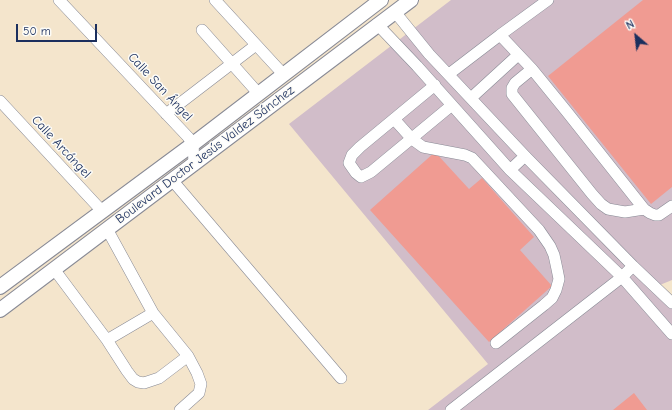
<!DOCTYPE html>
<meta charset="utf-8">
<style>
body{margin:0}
#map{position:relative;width:672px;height:410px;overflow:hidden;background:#f4e5cc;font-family:"Comic Neue",sans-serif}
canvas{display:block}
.north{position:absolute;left:616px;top:16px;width:40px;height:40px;-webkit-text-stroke:3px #fdfcf7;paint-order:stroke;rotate:332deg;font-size:11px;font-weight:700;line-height:16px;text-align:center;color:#1b2f5e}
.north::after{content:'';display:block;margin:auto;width:14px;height:18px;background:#1b2f5e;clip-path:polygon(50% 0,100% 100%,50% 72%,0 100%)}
.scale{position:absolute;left:16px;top:24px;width:81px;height:18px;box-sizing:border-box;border:2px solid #1b2f5e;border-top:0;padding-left:5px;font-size:12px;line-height:14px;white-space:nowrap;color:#1b2f5e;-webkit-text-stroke:3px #fdfcf7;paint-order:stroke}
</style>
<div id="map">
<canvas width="672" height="410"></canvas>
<div class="north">N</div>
<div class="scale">50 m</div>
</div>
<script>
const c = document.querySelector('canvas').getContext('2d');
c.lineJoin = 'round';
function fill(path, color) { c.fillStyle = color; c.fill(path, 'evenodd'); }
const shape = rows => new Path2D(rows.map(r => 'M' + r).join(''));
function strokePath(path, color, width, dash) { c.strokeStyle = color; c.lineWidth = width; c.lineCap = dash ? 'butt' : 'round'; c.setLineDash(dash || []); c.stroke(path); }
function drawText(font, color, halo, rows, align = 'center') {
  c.font = font + ' "Comic Neue",sans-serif'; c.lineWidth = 3; c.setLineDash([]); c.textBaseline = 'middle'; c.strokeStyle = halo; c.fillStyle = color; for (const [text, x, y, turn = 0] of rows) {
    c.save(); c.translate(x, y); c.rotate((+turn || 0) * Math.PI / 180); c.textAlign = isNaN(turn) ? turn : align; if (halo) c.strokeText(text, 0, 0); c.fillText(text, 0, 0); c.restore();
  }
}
const industrial = shape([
 [451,0,672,0,672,280,655,287,672,306,672,410,428,410,488,364,289,124]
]);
const building = shape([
 [643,0,672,0,672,187,651,204,548,76],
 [435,152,469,189,482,178,534,237,520,250,552,286,489,342,370,210],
 [634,393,647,410,613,410]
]);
const minor = shape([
 [59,0,188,137,193,144,194,163],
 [215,0,283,74],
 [395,12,429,54,525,156,633,266,672,303],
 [377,24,417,66,510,170,622,277,672,334],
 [202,30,258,93],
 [500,35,532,69,567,112,644,209,650,213,655,215,659,215,672,206],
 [532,69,515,83,512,88,512,94,592,194,601,204,608,209,625,212,644,209],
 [449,74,500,35,548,0],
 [435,85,360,147,352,155,349,163,356,173,361,177,371,172,452,105],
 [471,98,518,55],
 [0,101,102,211],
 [166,114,256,45],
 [394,119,412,139,423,147,465,155,472,158,539,230,550,246,554,255,557,269,559,279,556,290,552,298,544,305,496,343],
 [510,170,525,156],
 [172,180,341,378],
 [107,229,153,313,188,356,197,373,201,384,199,393,180,410],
 [54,269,107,340,153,313],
 [107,340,127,371,133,379,138,382,144,383,159,378,188,356],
 [451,410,622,277,633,266]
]);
const major = shape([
 [0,287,193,144,381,0],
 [0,310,411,0]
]);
const streetNames = [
 ["Calle San Ángel",160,87,47],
 ["Calle Arcángel",61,147,47],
 ["Boulevard Doctor Jesús Valdez Sánchez",205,155,-37]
];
fill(industrial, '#d1bdc9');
fill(building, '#f09b92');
strokePath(minor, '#888a95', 12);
strokePath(major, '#888a95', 16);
strokePath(minor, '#fff', 11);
strokePath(major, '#fff', 14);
drawText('13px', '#1b2f5e', '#fdfcf7', streetNames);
</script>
